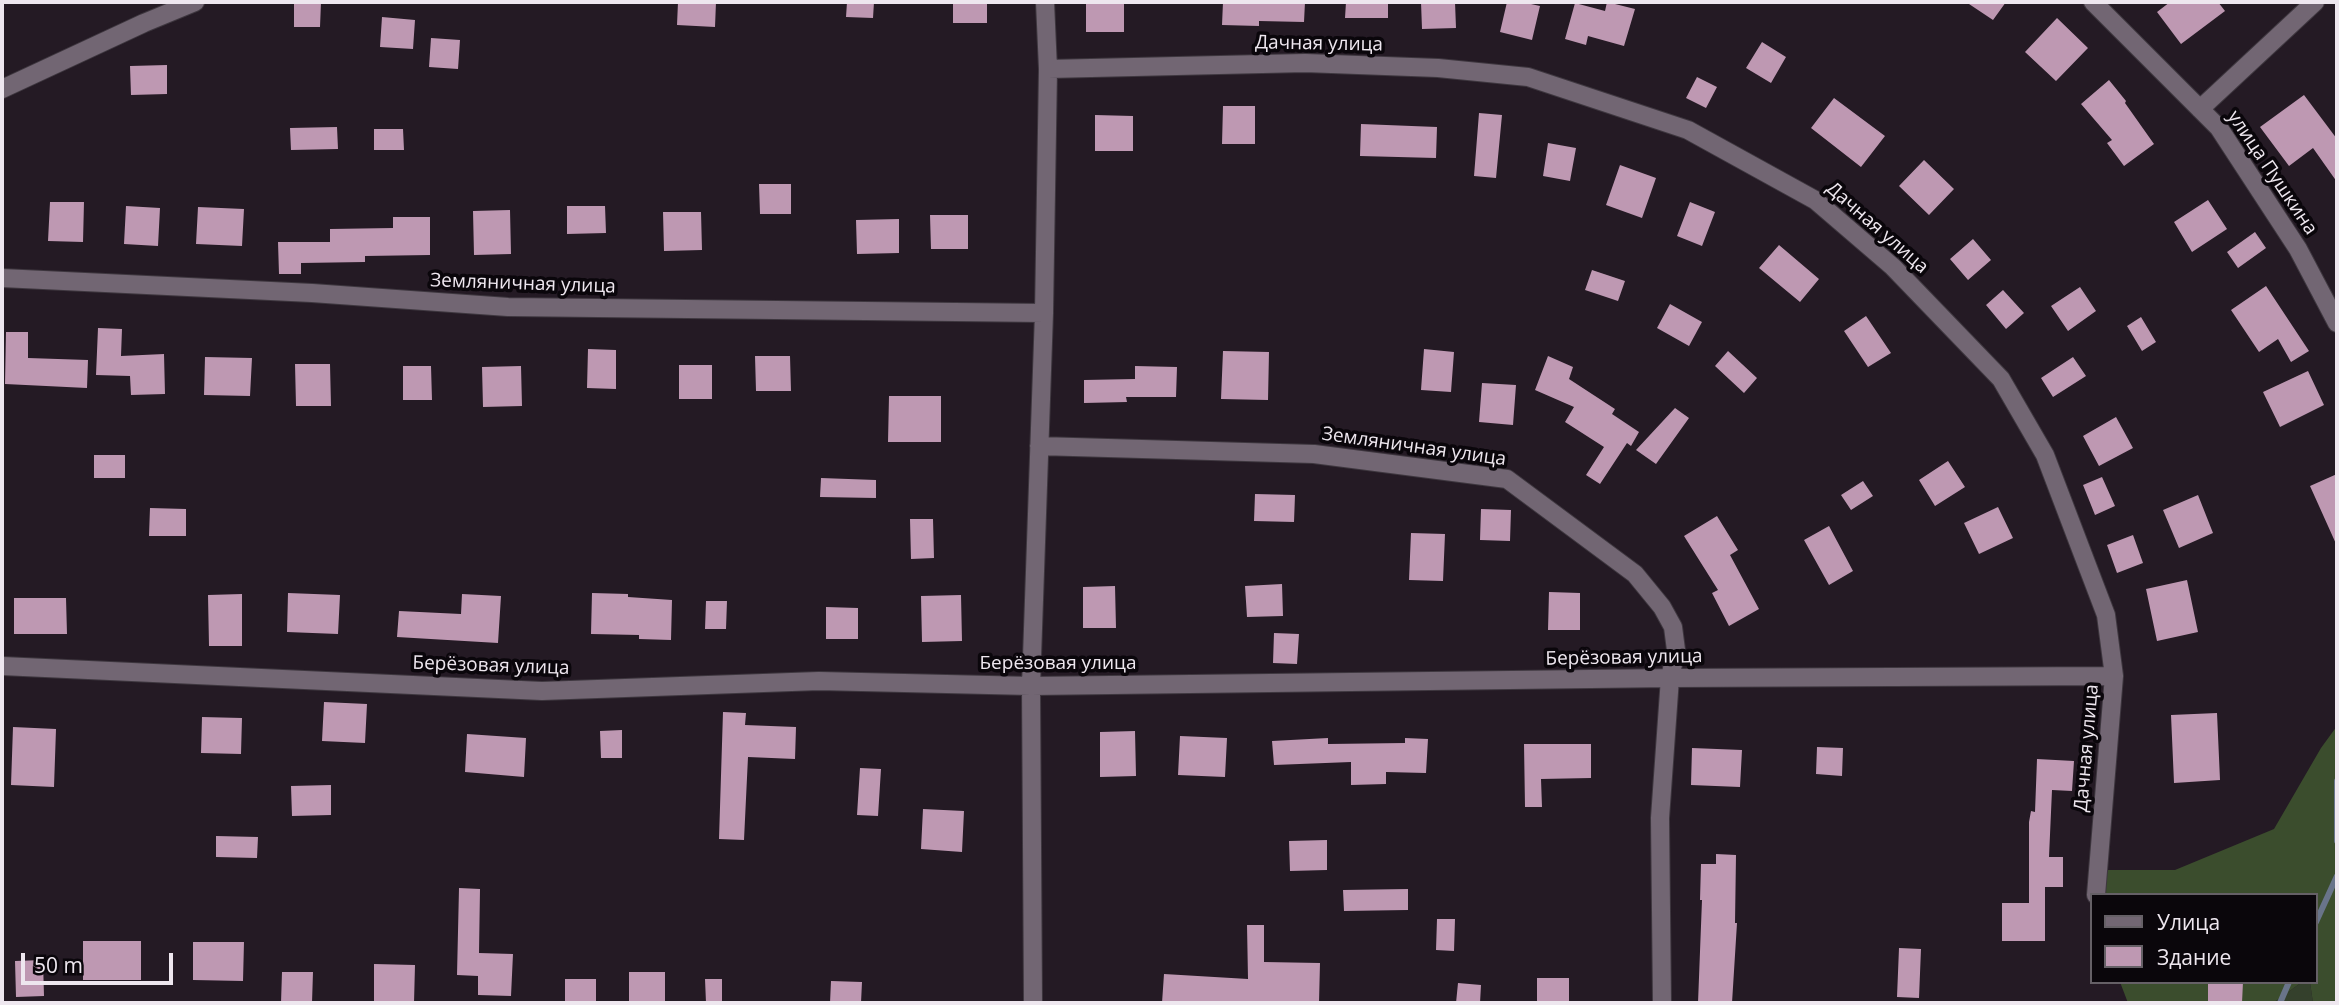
<!DOCTYPE html>
<meta charset="utf-8">
<style>
body{margin:0}
#map{position:relative;width:2339px;height:1005px;overflow:hidden;background:#241a24;font-family:"Open Sans",sans-serif}
canvas{display:block}
.frame{position:absolute;inset:0;border:4px solid #eee7ef;pointer-events:none}
.legend{position:absolute;left:2090px;top:893px;width:228px;height:91px;box-sizing:border-box;background:#0a060b;border:2px solid #656066;margin:0;padding:9px 12px;list-style:none;font-size:21px;color:#eee7ef}
.legend li{display:flex;align-items:center;gap:14px;height:35px}
.legend b{width:35px;border:2px solid #656066}
.scale{position:absolute;left:21px;top:953px;width:152px;height:32px;box-sizing:border-box;border:4px solid #eee7ef;border-top:0;padding-left:9px;font-size:21px;line-height:24px;white-space:nowrap;color:#eee7ef;-webkit-text-stroke:5px #0a060b;paint-order:stroke}
</style>
<div id="map">
<canvas width="2339" height="1005"></canvas>
<div class="frame"></div>
<ul class="legend">
<li><b style="height:9px;background:#726673"></b>Улица</li>
<li><b style="height:19px;background:#be98b2"></b>Здание</li>
</ul>
<div class="scale">50 m</div>
</div>
<script>
const c = document.querySelector('canvas').getContext('2d');
c.lineJoin = 'round';
function fill(path, color) { c.fillStyle = color; c.fill(path, 'evenodd'); }
const shape = rows => new Path2D(rows.map(r => 'M' + r).join(''));
function strokePath(path, color, width, dash) { c.strokeStyle = color; c.lineWidth = width; c.lineCap = dash ? 'butt' : 'round'; c.setLineDash(dash || []); c.stroke(path); }
function drawText(font, color, halo, rows, align = 'center') {
  c.font = font + ' "Open Sans",sans-serif'; c.lineWidth = 7; c.setLineDash([]); c.textBaseline = 'middle'; c.strokeStyle = halo; c.fillStyle = color; for (const [text, x, y, turn = 0] of rows) {
    c.save(); c.translate(x, y); c.rotate((+turn || 0) * Math.PI / 180); c.textAlign = isNaN(turn) ? turn : align; if (halo) c.strokeText(text, 0, 0); c.fillText(text, 0, 0); c.restore();
  }
}
const green = shape([
 [2302,982,2310,982,2313,1003,2273,1003]
]);
const forest = shape([
 [2337,726,2337,1003,2313,1003,2310,982,2316,982,2316,895,2101,895,2103,870,2175,870,2274,829,2321,748],
 [2120,982,2302,982,2273,1003,2128,1003]
]);
const stream = shape([
 [2337,781,2337,841],
 [2316,922,2337,876],
 [2280,1003,2289,982]
]);
const building = shape([
 [294,2,321,2,320,27,294,27],
 [678,2,716,2,715,27,677,25],
 [847,2,874,2,873,18,846,17],
 [953,2,987,2,987,23,953,23],
 [1086,2,1124,2,1124,32,1086,32],
 [1223,2,1305,2,1304,22,1259,21,1259,26,1222,25],
 [1346,2,1388,2,1388,18,1345,18],
 [1421,2,1455,2,1456,28,1422,29],
 [1507,2,1522,2,1540,6,1532,40,1500,32],
 [1607,2,1635,9,1624,46,1588,36,1586,45,1565,39,1575,3,1605,11],
 [1966,2,2006,2,1993,20],
 [2170,2,2218,2,2225,11,2181,44,2157,12],
 [382,17,415,20,413,49,380,47],
 [2057,18,2088,48,2056,81,2025,52],
 [431,38,460,40,458,69,429,67],
 [1762,42,1786,57,1771,83,1746,68],
 [167,65,167,94,131,95,130,66],
 [1697,77,1717,87,1706,108,1686,98],
 [2109,80,2126,101,2125,103,2154,144,2124,166,2107,143,2112,140,2081,104],
 [2304,95,2337,139,2337,182,2313,148,2289,166,2260,127],
 [1834,98,1885,136,1861,167,1811,128],
 [1223,106,1255,106,1255,144,1222,144],
 [1479,113,1502,115,1496,178,1474,176],
 [1095,115,1133,116,1133,151,1095,151],
 [1361,124,1437,127,1436,158,1360,156],
 [337,127,338,149,291,150,290,128],
 [374,129,403,129,404,150,374,150],
 [1548,143,1576,148,1570,181,1543,176],
 [1924,160,1954,189,1929,215,1899,186],
 [1620,165,1656,178,1642,218,1606,205],
 [759,184,791,184,791,214,760,214],
 [2208,200,2227,229,2192,252,2174,222],
 [50,202,84,202,83,242,48,241],
 [1690,202,1715,212,1702,246,1677,236],
 [126,206,160,208,158,246,124,244],
 [567,206,605,206,606,233,567,234],
 [198,207,244,209,242,246,196,244],
 [510,210,511,254,474,255,473,211],
 [663,212,701,212,702,250,664,251],
 [930,215,968,215,968,249,931,249],
 [393,217,430,217,430,255,365,256,365,262,301,263,301,274,279,274,278,242,330,242,330,229,393,228],
 [899,219,899,253,857,254,856,220],
 [2255,232,2266,248,2238,268,2227,252],
 [1973,239,1991,260,1968,280,1950,259],
 [1779,245,1819,279,1800,302,1759,268],
 [1592,270,1625,281,1618,301,1585,290],
 [2266,286,2309,351,2291,362,2278,339,2259,352,2231,310],
 [2080,287,2096,311,2068,331,2051,306],
 [2003,290,2024,313,2006,329,1986,305],
 [1670,304,1702,322,1689,346,1657,328],
 [1866,316,1891,353,1868,367,1844,331],
 [2141,317,2156,342,2142,351,2127,326],
 [98,328,122,329,121,356,164,354,165,394,131,395,130,376,96,375],
 [6,332,28,332,28,358,88,360,87,388,5,384],
 [588,349,616,350,616,389,587,388],
 [1424,349,1454,352,1451,392,1421,390],
 [1223,351,1269,352,1268,400,1221,399],
 [1728,351,1757,378,1744,393,1715,366],
 [755,356,790,356,791,391,756,391],
 [1548,356,1573,367,1569,379,1615,409,1612,414,1639,432,1631,446,1627,443,1600,484,1586,475,1604,447,1565,422,1574,407,1535,390],
 [205,357,252,358,250,396,204,395],
 [2073,357,2086,376,2053,397,2041,378],
 [295,364,330,364,331,406,296,406],
 [679,365,712,365,712,399,679,399],
 [403,366,431,366,432,400,403,400],
 [521,366,522,406,483,407,482,367],
 [1135,366,1177,367,1176,397,1126,397,1127,402,1084,403,1084,380,1135,379],
 [2308,371,2324,405,2280,427,2263,392],
 [1482,383,1516,385,1513,425,1479,422],
 [889,396,941,396,941,442,888,442],
 [1675,408,1689,418,1656,464,1636,450],
 [2116,417,2133,448,2099,466,2083,436],
 [94,455,125,455,125,478,94,478],
 [1948,461,1965,487,1935,506,1919,480],
 [2337,474,2337,546,2310,486],
 [2102,477,2115,506,2095,515,2083,485],
 [821,478,876,480,876,498,820,497],
 [1863,481,1873,496,1851,510,1841,495],
 [1255,494,1295,495,1294,522,1254,521],
 [2198,495,2213,533,2179,548,2163,510],
 [1998,507,2013,538,1979,554,1964,523],
 [150,508,186,509,186,536,149,536],
 [1481,509,1511,510,1510,541,1480,540],
 [1717,516,1738,550,1730,555,1759,609,1729,626,1712,593,1718,590,1684,536],
 [910,519,933,519,934,558,911,559],
 [1829,526,1853,571,1829,585,1804,540],
 [1411,533,1445,534,1443,581,1409,580],
 [2133,535,2143,563,2117,573,2107,545],
 [2187,580,2198,632,2157,641,2146,589],
 [1282,584,1283,616,1247,617,1245,586],
 [1115,586,1116,628,1083,628,1083,587],
 [1549,592,1580,593,1580,630,1548,630],
 [288,593,340,595,338,634,287,632],
 [592,593,628,594,628,597,672,600,671,640,639,639,639,635,591,634],
 [242,594,242,646,209,646,208,595],
 [462,594,501,596,498,643,397,637,399,611,461,614],
 [961,595,962,641,922,642,921,596],
 [14,598,66,598,67,634,14,634],
 [706,601,727,601,726,629,705,629],
 [826,607,858,608,858,639,826,639],
 [1274,633,1299,634,1297,664,1273,663],
 [324,702,367,704,365,743,322,741],
 [723,712,746,713,745,725,796,727,795,759,748,757,744,840,719,839],
 [2217,713,2220,780,2174,783,2171,715],
 [202,717,242,718,241,754,201,753],
 [13,727,56,729,54,787,11,785],
 [622,730,622,758,601,758,600,731],
 [1135,731,1136,776,1100,777,1100,732],
 [467,734,526,738,524,777,465,772],
 [1180,736,1227,738,1225,777,1178,775],
 [1328,738,1328,744,1405,743,1405,738,1428,739,1426,773,1386,772,1386,784,1351,785,1351,762,1274,765,1272,741],
 [1524,744,1591,744,1591,778,1541,779,1542,807,1525,807],
 [1817,747,1843,748,1842,776,1816,774],
 [1692,748,1742,750,1740,787,1691,785],
 [2037,759,2074,761,2072,791,2052,790,2049,857,2063,857,2063,887,2045,887,2045,941,2002,941,2002,903,2029,903,2029,822,2031,811,2035,812],
 [860,768,881,769,878,816,857,815],
 [331,785,331,815,292,816,291,786],
 [923,809,964,811,962,852,921,849],
 [216,836,258,837,257,858,216,857],
 [1327,840,1327,870,1290,871,1289,841],
 [1716,854,1736,855,1735,923,1737,923,1732,1003,1698,1003,1702,900,1700,900,1701,864,1716,864],
 [459,888,480,889,479,953,513,954,511,996,478,995,478,976,457,975],
 [1408,889,1408,910,1344,911,1343,890],
 [1437,919,1455,919,1454,951,1436,950],
 [1247,925,1264,925,1264,962,1320,963,1319,1003,1227,1001,1226,1003,1162,1003,1164,974,1248,979],
 [83,941,141,941,141,980,83,980],
 [193,942,244,942,243,981,193,980],
 [1899,948,1921,949,1919,998,1897,997],
 [43,960,44,996,16,997,15,961],
 [374,964,415,965,414,1003,374,1003],
 [282,972,313,972,312,1003,281,1003],
 [629,972,665,972,665,1003,629,1003],
 [1537,978,1569,978,1569,1003,1537,1003],
 [565,979,596,979,596,1003,565,1003],
 [705,979,722,979,722,1003,706,1003],
 [831,981,862,982,861,1003,830,1003],
 [2208,982,2243,982,2242,1003,2208,1003],
 [1458,983,1481,985,1480,1003,1456,1003]
]);
const minor = shape([
 [2093,2,2219,128,2298,249,2337,323],
 [1048,69,1305,63,1438,68,1528,77,1688,130,1815,200,1893,267,2001,379,2045,455,2106,615,2114,676,2096,895],
 [2,89,144,23,195,2],
 [2200,109,2315,2],
 [2,278,312,293,508,307,1044,313],
 [1039,446,1314,454,1507,479,1635,574,1662,607,1673,627,1676,650,1670,678,1660,818,1662,1003],
 [2,666,542,691,819,681,1031,686,1670,678,2114,676],
 [1033,1003,1031,686,1044,313,1048,69,1045,2]
]);
const streetNames = [
 ["Дачная улица",1319,44,1],
 ["улица Пушкина",2272,173,56],
 ["Дачная улица",1877,228,41],
 ["Земляничная улица",523,284,2],
 ["Земляничная улица",1414,447,8],
 ["Берёзовая улица",1624,658,-1],
 ["Берёзовая улица",1058,664],
 ["Берёзовая улица",491,666,2],
 ["Дачная улица",2087,748,-85]
];
fill(green, '#34402c');
fill(forest, '#3b4d2d');
strokePath(stream, '#69748a', 6);
fill(building, '#be98b2');
strokePath(minor, '#3e373f', 20);
strokePath(minor, '#726673', 18);
drawText('19px', '#eee7ef', '#0a060b', streetNames);
</script>
